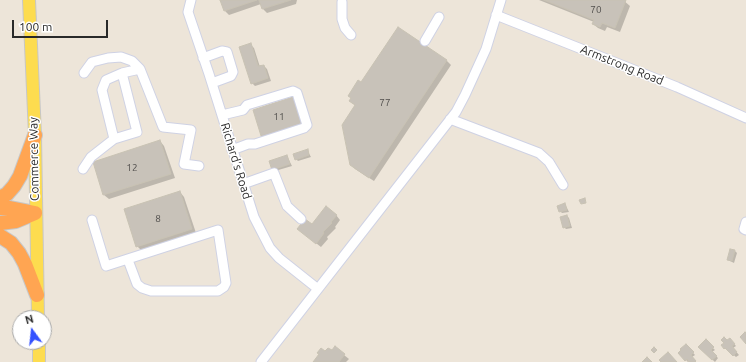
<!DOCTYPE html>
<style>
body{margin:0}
#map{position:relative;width:746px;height:362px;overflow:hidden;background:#ede5d9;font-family:Ubuntu,sans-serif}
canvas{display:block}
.north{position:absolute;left:12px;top:310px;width:40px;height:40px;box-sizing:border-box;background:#fff;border:1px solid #a9a9a9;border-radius:50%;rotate:345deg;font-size:11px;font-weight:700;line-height:16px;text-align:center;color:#292929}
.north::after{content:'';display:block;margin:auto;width:14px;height:18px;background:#3451ff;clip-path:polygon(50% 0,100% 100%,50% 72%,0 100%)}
.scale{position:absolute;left:12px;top:20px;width:96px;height:18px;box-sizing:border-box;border:2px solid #292929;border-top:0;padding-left:5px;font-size:12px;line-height:14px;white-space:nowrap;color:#292929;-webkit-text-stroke:3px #fff;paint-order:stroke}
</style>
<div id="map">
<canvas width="746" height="362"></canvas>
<div class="north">N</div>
<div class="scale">100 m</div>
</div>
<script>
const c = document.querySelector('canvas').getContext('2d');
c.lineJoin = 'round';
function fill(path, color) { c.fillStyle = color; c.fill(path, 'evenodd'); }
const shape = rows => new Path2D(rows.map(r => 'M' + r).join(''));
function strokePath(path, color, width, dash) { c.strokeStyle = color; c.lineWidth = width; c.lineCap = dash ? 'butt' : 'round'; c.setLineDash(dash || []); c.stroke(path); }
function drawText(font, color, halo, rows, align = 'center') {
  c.font = font + ' Ubuntu,sans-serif'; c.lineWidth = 3; c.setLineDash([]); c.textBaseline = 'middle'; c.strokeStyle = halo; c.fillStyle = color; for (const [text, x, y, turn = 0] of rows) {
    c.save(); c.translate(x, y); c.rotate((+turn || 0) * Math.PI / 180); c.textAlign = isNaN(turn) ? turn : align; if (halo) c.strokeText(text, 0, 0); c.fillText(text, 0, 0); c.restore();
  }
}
const shadow = shape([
 [222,0,297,0,296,4,267,13,263,9,261,4,229,15,225,11],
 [539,0,623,0,630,6,620,32,607,27,605,31,598,28,593,24,594,22],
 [398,29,447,61,451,65,374,181,355,169,351,164,356,106,350,101],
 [251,45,254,48,260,67,264,66,267,69,271,81,255,86,252,83],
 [160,141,164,146,175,178,109,199,104,195,94,162],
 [307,150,311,157,298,161,296,159],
 [287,156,292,166,275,171,273,169],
 [180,192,184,197,196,233,142,251,137,246],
 [565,204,569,212,562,213,560,211],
 [336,215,340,220,335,227,336,228,327,237,328,239,321,247,303,233,312,226],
 [567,216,569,218,572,228,566,229,564,227],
 [735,251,737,253,734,263,728,260],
 [730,339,736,346,733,348,739,355,736,357,722,345],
 [706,341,715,350,712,352,718,358,715,362,699,347],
 [686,345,695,355,692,357,696,362,691,362,689,360,688,362,679,353],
 [325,352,344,355,349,359,346,362,314,362,320,354]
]);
const building = shape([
 [220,0,257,0,224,11,220,0],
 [259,0,291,0,262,9,259,0],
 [544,0,626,0,615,28,602,23,600,27,592,24,594,20,544,0],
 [398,27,447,60,369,178,350,165,342,125,355,105,349,101,351,98,348,96,358,80,361,82,398,27],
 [251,43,258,66,264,65,268,78,251,84,239,47,251,43],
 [296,96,305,125,262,139,253,110,296,96],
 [160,140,171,174,103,195,93,162,160,140],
 [308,149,309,155,295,160,293,154,308,149],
 [287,155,290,164,272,170,269,161,287,155],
 [180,191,192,229,136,247,124,209,180,191],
 [585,198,586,203,581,204,579,200,585,198],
 [565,203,567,210,559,212,557,206,565,203],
 [326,206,337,215,331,222,332,223,323,232,324,233,316,244,297,229,305,219,312,224,326,206],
 [567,215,570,226,563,228,560,217,567,215],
 [730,249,735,250,732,261,727,260,730,249],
 [745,332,746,333,746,344,740,337,745,332],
 [724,337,727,340,730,338,735,344,732,346,737,352,733,356,725,348,724,349,721,345,724,343,721,340,724,337],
 [706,339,714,347,711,350,717,356,712,360,698,347,706,339],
 [686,344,694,352,691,355,696,361,695,362,689,362,687,359,685,361,678,353,681,350,680,349,686,344],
 [335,346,345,354,339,362,313,362,319,354,317,353,321,348,325,351,328,348,332,350,335,346],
 [654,347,657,350,654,353,651,350,654,347],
 [668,352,677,362,661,362,659,360,668,352],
 [647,357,652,362,642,362,647,357]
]);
const minor = shape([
 [191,0,188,12,209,74,254,217,270,248,279,258,318,289],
 [342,2,342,19,345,28,351,35],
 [496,15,677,87,746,118],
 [425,41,439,17],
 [203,58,222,51,227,52,233,72,231,76,212,83],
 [84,73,92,62,108,58,121,57,132,61,140,69],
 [222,115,243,110,247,105,293,91,297,93,307,125,304,128,255,144,248,144,232,150],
 [450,119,539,153,549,162,563,185],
 [114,139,102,90,106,80,122,73],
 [83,169,91,157,114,139,137,132,122,73,140,69,163,127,191,130,184,164,199,166],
 [243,184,274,173,287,206,301,219],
 [92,220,106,266,218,230,226,283,224,287,218,291,151,291,142,288,137,284,128,260],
 [746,222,744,229,746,230],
 [261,362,456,112,465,95,486,49,501,0]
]);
const major = shape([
 [29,0,35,135,38,318],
 [39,342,39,362]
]);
const highway = shape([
 [0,198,7,194,14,186,20,176,35,135],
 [0,208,10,208,35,213],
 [0,223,16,221,35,213],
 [0,236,11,243,19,253,25,264,37,295]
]);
const numberNames = [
 ["70",596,10],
 ["77",385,103],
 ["11",279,117],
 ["12",132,168],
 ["8",158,219]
];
const streetNames = [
 ["Armstrong Road",622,65,22],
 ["Commerce Way",34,159,-91],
 ["Richard's Road",236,161,73]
];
fill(shadow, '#0003');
fill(building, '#c8c2b9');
strokePath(building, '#c8c2b3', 1);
strokePath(minor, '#cfd2e4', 11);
strokePath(major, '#c7c7c7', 14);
strokePath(highway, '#c7c7c7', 16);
strokePath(minor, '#fff', 9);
strokePath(major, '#fddc4f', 12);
strokePath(highway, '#ffa552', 14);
drawText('10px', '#514f4d', null, numberNames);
drawText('12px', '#292929', '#fff', streetNames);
</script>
